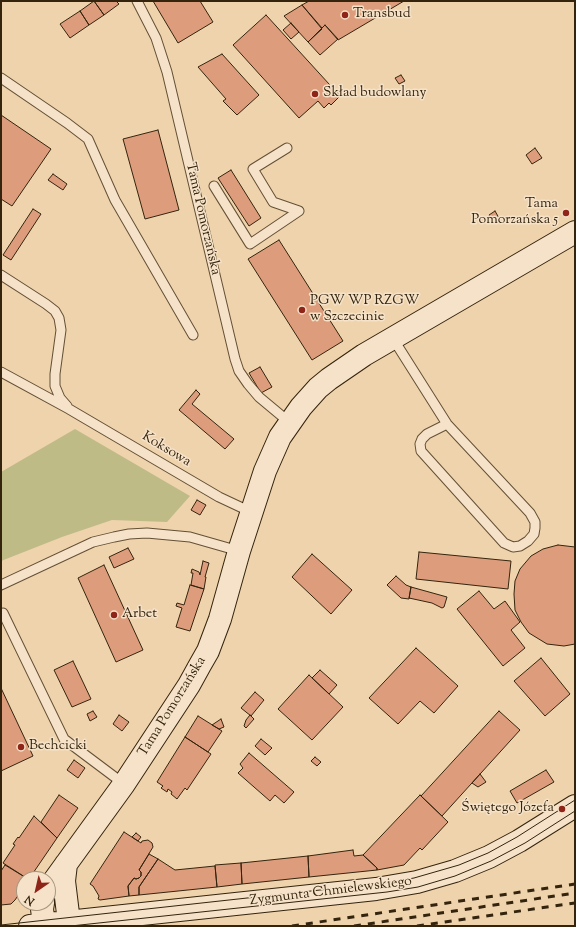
<!DOCTYPE html>
<meta charset="utf-8">
<style>
body{margin:0}
#map{position:relative;width:576px;height:927px;overflow:hidden;background:#efd3ac;font-family:"Sorts Mill Goudy",serif}
canvas{display:block}
.frame{position:absolute;inset:0;border:2px solid #34240d;pointer-events:none}
.north{position:absolute;left:16px;top:871px;width:40px;height:40px;box-sizing:border-box;background:#f5e2c9;border:1px solid #a8967e;border-radius:50%;rotate:214deg;font-size:11px;font-weight:700;line-height:16px;text-align:center;color:#34240d}
.north::after{content:'';display:block;margin:auto;width:14px;height:18px;background:#8f2418;clip-path:polygon(50% 0,100% 100%,50% 72%,0 100%)}
</style>
<div id="map">
<canvas width="576" height="927"></canvas>
<div class="frame"></div>
<div class="north">N</div>
</div>
<script>
const c = document.querySelector('canvas').getContext('2d');
c.lineJoin = 'round';
function fill(path, color) { c.fillStyle = color; c.fill(path, 'evenodd'); }
const shape = rows => new Path2D(rows.map(r => 'M' + r).join(''));
function strokePath(path, color, width, dash) { c.strokeStyle = color; c.lineWidth = width; c.lineCap = dash ? 'butt' : 'round'; c.setLineDash(dash || []); c.stroke(path); }
function drawText(font, color, halo, rows, align = 'center') {
  c.font = font + ' "Sorts Mill Goudy",serif'; c.lineWidth = 3; c.setLineDash([]); c.textBaseline = 'middle'; c.strokeStyle = halo; c.fillStyle = color; for (const [text, x, y, turn = 0] of rows) {
    c.save(); c.translate(x, y); c.rotate((+turn || 0) * Math.PI / 180); c.textAlign = isNaN(turn) ? turn : align; if (halo) c.strokeText(text, 0, 0); c.fillText(text, 0, 0); c.restore();
  }
}
const green = shape([
 [75,429,190,496,167,522,112,520,62,537,1,561,1,472]
]);
const building = shape([
 [94,1,116,1,119,4,104,15,94,1],
 [94,1,104,15,89,25,80,11,94,1],
 [153,1,200,1,213,22,178,43,153,1],
 [309,1,404,1,338,40,325,25,322,28,302,5,309,1],
 [302,5,322,29,308,42,284,16,302,5],
 [80,11,89,25,70,38,60,24,80,11],
 [266,15,340,96,331,105,329,103,324,108,318,101,299,118,233,45,266,15],
 [291,23,299,32,291,39,283,30,291,23],
 [325,25,338,39,320,55,308,42,325,25],
 [222,54,259,95,237,115,223,101,226,99,198,67,222,54],
 [401,75,405,81,399,84,395,78,401,75],
 [1,115,51,149,12,206,1,199,1,115],
 [158,130,179,210,145,219,123,139,158,130],
 [535,148,542,158,532,164,526,155,535,148],
 [231,170,261,218,249,226,218,178,231,170],
 [53,174,67,184,63,190,48,180,53,174],
 [33,209,41,214,11,260,3,255,33,209],
 [495,211,499,218,492,222,489,215,495,211],
 [279,240,343,341,312,360,248,259,279,240],
 [260,367,272,387,261,393,249,373,260,367],
 [196,390,200,394,192,404,234,439,225,449,179,410,196,390],
 [197,500,206,505,200,515,191,510,197,500],
 [558,545,575,547,575,644,564,646,547,644,529,633,521,622,515,610,514,594,515,581,520,569,531,556,543,549,558,545],
 [128,548,134,559,114,568,109,557,128,548],
 [419,552,511,561,508,589,416,579,419,552],
 [312,554,352,590,331,614,292,577,312,554],
 [203,561,209,563,205,577,206,577,204,589,191,585,193,573,191,573,192,569,199,572,200,575,203,561],
 [104,565,143,650,116,662,78,578,104,565],
 [396,576,406,585,411,587,409,599,401,598,387,585,396,576],
 [190,585,204,589,190,631,176,627,182,608,176,606,177,603,184,605,190,585],
 [411,587,447,597,444,607,442,608,432,603,409,598,411,587],
 [479,591,494,609,505,601,520,622,511,630,525,648,503,666,457,609,479,591],
 [416,648,458,686,434,713,420,701,398,724,369,698,416,648],
 [541,658,570,694,545,716,514,681,541,658],
 [73,661,91,699,72,707,54,670,73,661],
 [320,670,337,685,329,694,312,678,320,670],
 [309,675,343,707,312,740,278,709,309,675],
 [1,688,33,756,1,771,1,688],
 [255,692,264,700,251,716,241,708,255,692],
 [93,711,97,717,90,721,87,714,93,711],
 [499,711,520,730,442,816,421,796,499,711],
 [119,715,129,722,122,731,113,724,119,715],
 [250,715,254,719,246,728,244,726,246,720,250,715],
 [198,716,222,731,208,752,185,737,198,716],
 [221,719,224,727,219,729,212,725,221,719],
 [185,737,211,754,187,790,185,788,177,799,171,794,172,792,168,789,167,792,161,788,163,786,157,782,185,737],
 [261,739,272,748,265,755,255,746,261,739],
 [249,753,294,792,284,803,275,795,270,801,238,773,243,768,240,764,249,753],
 [315,757,321,762,317,766,311,761,315,757],
 [74,760,85,768,78,778,67,770,74,760],
 [546,770,554,782,517,803,510,791,546,770],
 [480,774,486,782,478,787,472,783,480,774],
 [59,795,78,808,57,838,41,822,59,795],
 [420,795,448,822,422,850,420,848,404,865,377,870,377,868,363,855,420,795],
 [34,816,57,838,29,879,28,879,3,863,15,845,13,844,18,837,19,838,34,816],
 [124,832,141,843,142,841,148,840,152,843,153,847,139,870,141,872,141,876,139,878,136,879,134,878,128,886,129,896,100,900,98,899,99,896,93,886,90,884,124,832],
 [136,833,141,837,138,841,132,837,136,833],
 [353,850,354,856,363,855,377,868,377,870,309,877,308,856,353,850],
 [149,854,158,859,139,887,139,895,129,896,128,886,134,878,136,879,139,878,141,876,141,872,139,870,149,854],
 [308,856,309,877,242,884,241,863,308,856],
 [158,859,175,870,215,866,217,887,139,895,139,887,158,859],
 [241,863,242,884,217,887,215,865,241,863],
 [5,865,28,879,24,879,24,887,15,900,11,904,1,905,1,871,5,865]
]);
const lane = shape([
 [137,1,156,38,167,72,235,359,239,371,248,384,259,397,289,422],
 [1,78,67,123,88,139,115,200,193,335],
 [287,148,253,169,273,202,299,211],
 [214,186,250,244,299,211],
 [1,275,46,304,55,311,59,318,61,330,55,374,55,386,60,398,67,406],
 [392,337,447,424,530,513,535,522,535,528,534,534,528,541,520,546,513,547,504,543,421,451,420,444,422,439,427,434,447,424],
 [1,372,69,409,219,497,251,512],
 [1,585,93,542,114,537,129,534,147,533,190,537,239,551],
 [1,614,3,613,64,739,124,784]
]);
const secondary = shape([
 [66,864,64,881,69,922],
 [48,889,124,784,189,685,200,665,208,651,220,619,239,551,265,471,280,437,301,407,318,388,329,379,364,355,575,232],
 [43,903,42,909,44,925],
 [30,926,376,889,417,882,455,871,489,857,519,841,575,806]
]);
const tram = shape([
 [1,925,384,883,414,878,459,865,488,853,517,837,575,800],
 [71,926,387,892,418,887,455,876,491,861,525,843,575,811]
]);
const rail = shape([
 [292,926,575,884],
 [354,926,575,893],
 [417,926,575,903]
]);
const markers = [
 [345,15,4,"#8f2418"],
 [315,94,4,"#8f2418"],
 [566,213,4,"#8f2418"],
 [302,310,4,"#8f2418"],
 [114,615,4,"#8f2418"],
 [21,747,4,"#8f2418"],
 [562,809,4,"#8f2418"]
];
const poiNames = [
 ["Transbud",353,15],
 ["Skład budowlany",323,94],
 ["Tama",558,205,"right"],
 ["Pomorzańska 5",558,221,"right"],
 ["PGW WP RZGW",310,302],
 ["w Szczecinie",310,318],
 ["Arbet",122,615],
 ["Bechcicki",29,747],
 ["Świętego Józefa",554,809,"right"]
];
const streetNames = [
 ["Tama Pomorzańska",202,219,77],
 ["Koksowa",166,450,31],
 ["Tama Pomorzańska",173,707,-58],
 ["Zygmunta Chmielewskiego",331,892,-7]
];
fill(green, '#bfbb86');
fill(building, '#dd9d7d');
strokePath(building, '#34240d', 1);
strokePath(lane, '#635035', 11);
strokePath(secondary, '#34240d', 24);
strokePath(lane, '#f5e2c9', 9);
strokePath(secondary, '#f5e2c9', 22);
strokePath(tram, '#34240d', 1);
strokePath(rail, '#34240d', 3, [7, 7]);
for (const [x, y, r, color] of markers) { const dot = new Path2D(); dot.arc(x, y, r, 0, 2 * Math.PI); c.fillStyle = color; c.fill(dot); strokePath(dot, '#f5e2c9', 1.5); }
drawText('14px', '#34240d', '#f5e2c9', poiNames, 'left');
drawText('14px', '#34240d', '#f5e2c9', streetNames);
</script>
